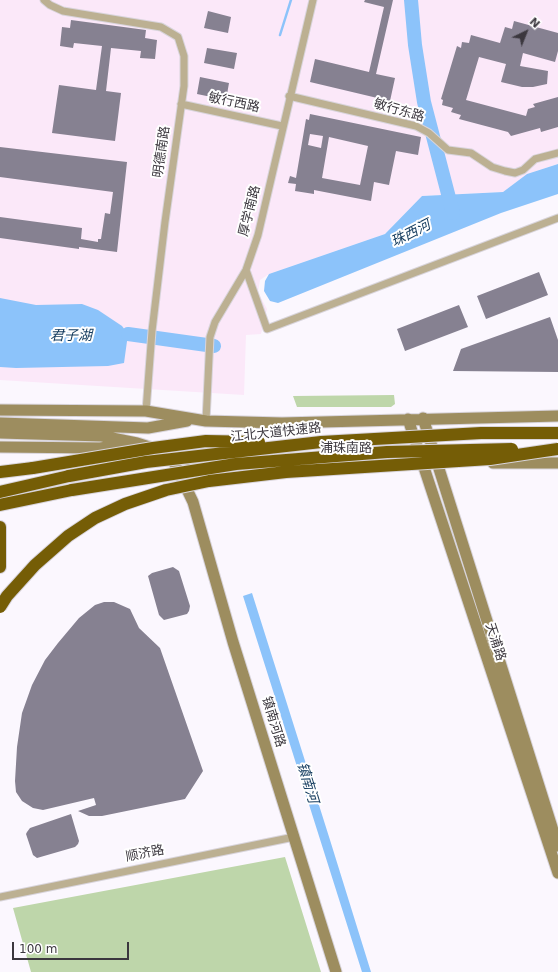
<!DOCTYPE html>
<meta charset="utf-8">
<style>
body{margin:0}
#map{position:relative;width:558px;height:972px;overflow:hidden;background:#fbf7fe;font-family:"DejaVu Sans",sans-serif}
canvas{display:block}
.north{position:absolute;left:506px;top:12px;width:40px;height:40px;-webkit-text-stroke:3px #fff;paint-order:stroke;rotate:43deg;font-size:11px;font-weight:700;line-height:16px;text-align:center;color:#3b373e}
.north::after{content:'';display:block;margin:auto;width:14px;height:18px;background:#3b373e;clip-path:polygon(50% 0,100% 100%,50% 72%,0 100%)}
.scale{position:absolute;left:12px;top:942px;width:117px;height:18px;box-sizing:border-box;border:2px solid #3b373e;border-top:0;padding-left:5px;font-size:12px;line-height:14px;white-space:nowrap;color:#3b373e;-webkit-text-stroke:3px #fff;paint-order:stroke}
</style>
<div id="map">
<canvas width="558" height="972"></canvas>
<div class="north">N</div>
<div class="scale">100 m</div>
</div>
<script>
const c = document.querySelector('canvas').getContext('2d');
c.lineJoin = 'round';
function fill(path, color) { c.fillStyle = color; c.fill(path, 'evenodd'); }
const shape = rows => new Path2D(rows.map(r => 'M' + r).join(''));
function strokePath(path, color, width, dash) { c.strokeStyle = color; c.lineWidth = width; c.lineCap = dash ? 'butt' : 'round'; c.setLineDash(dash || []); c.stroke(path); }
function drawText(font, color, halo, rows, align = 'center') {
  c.font = font + ' "DejaVu Sans","Noto Sans SC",sans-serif'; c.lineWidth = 4; c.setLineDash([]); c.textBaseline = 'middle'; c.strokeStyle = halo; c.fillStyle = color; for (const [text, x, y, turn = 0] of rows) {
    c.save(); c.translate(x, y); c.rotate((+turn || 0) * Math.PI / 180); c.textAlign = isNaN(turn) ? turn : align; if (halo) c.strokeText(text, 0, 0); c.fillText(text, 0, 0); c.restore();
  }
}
const education = shape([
 [0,0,558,0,558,164,527,174,503,192,422,196,385,234,269,274,260,280,258,292,267,309,261,334,246,335,244,395,0,380]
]);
const green = shape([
 [394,395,395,404,391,407,297,407,293,396],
 [285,857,321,972,31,972,13,908]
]);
const water = shape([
 [558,164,558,194,501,213,278,303,270,301,264,291,265,281,269,274,385,234,422,196,503,192,527,174],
 [0,298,36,305,82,304,98,310,122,326,128,334,124,363,108,366,16,368,0,367],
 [252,593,330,840,371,972,362,972,243,596]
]);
const stream = shape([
 [280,35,291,0]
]);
const river = shape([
 [411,0,415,45,424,102,453,213],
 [128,334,214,346]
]);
const building = shape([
 [365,0,393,0,376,74,395,78,390,101,310,82,315,59,369,72,384,7,364,2],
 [208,11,231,17,228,33,204,28],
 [71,20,146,30,145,38,157,40,155,59,140,58,141,51,111,48,106,91,121,93,115,141,52,133,59,85,96,90,102,46,74,43,73,48,60,46,62,27,70,28],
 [514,21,558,33,558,51,555,62,523,53,520,66,548,71,547,84,533,87,522,87,501,82,506,64,479,57,466,100,526,116,528,109,535,107,533,104,558,97,558,127,541,132,540,128,511,136,508,132,459,119,461,115,451,112,453,108,442,105,443,100,441,99,457,46,461,48,462,42,469,43,471,35,500,43,505,27,512,29],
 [207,48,237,53,234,69,204,63],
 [200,77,229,83,226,100,197,94],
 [310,114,421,137,418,155,396,151,389,185,374,182,371,201,314,190,314,194,295,191,296,184,288,183,290,176,296,178,306,119,309,120],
 [310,134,323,136,321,148,308,145],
 [329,137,368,146,360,185,322,178],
 [0,147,127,162,117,252,79,247,79,249,0,238,0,217,82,228,81,239,98,242,98,239,101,239,105,213,110,214,113,192,0,177],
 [539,272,548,295,486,319,477,296],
 [459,305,468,327,405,351,397,329],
 [550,317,558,340,558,372,453,371,461,349],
 [173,567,179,571,190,606,189,611,187,614,164,620,159,615,148,576,152,573],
 [104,602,114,602,130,609,139,628,160,648,203,771,185,799,102,816,89,816,78,811,96,805,94,798,43,810,33,808,22,801,16,792,15,781,17,747,22,713,32,685,45,660,58,643,79,618,95,605],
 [71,814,79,841,78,844,75,847,37,858,33,855,26,834,27,832,30,828]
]);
const street = shape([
 [44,0,50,5,63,11,161,27,178,37,184,56,184,86,165,222,152,331,146,411],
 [289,96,416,126,429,133,448,150,471,153,492,167,505,171,515,173,523,170,535,159,558,153],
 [181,104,282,126],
 [246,270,267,329,558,218],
 [206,421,210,337,215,322,246,270,258,235,313,0],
 [0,897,294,837]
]);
const secondary = shape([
 [0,410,146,411,206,421,282,423,558,416],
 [423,418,558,846],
 [408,419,558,873],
 [0,423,148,428,187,421],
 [0,433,102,436,137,443,200,463,219,463],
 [0,447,100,448,129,444],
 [170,454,193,502,233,642,336,972],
 [313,463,351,463],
 [493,463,558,463]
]);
const highway = shape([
 [0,472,33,468],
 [0,492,69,476],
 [0,505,72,490],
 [0,527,0,567]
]);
const highwayBridge = shape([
 [33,468,153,448,206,441,259,442],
 [69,476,146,462,321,442,481,433,558,433],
 [72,490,236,464,387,452,512,449],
 [0,607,7,596,35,565,68,536,95,518,125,504,166,490,209,481,286,472,490,459,558,449]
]);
const streetNames = [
 ["敏行西路",234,103,12],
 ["敏行东路",399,111,16],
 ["明德南路",162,152,-82],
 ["厚学南路",250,211,-76],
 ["江北大道快速路",276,433,-6],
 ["浦珠南路",346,449],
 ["天浦路",495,642,72],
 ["镇南河路",273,722,73],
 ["顺济路",145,854,-11]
];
const waterNames = [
 ["珠西河",411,234,-27],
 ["君子湖",71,336],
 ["镇南河",307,783,73]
];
fill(education, '#fbe8f9');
fill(green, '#bed6aa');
fill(water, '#8cc3fa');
strokePath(stream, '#8cc3fa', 2.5);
strokePath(river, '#8cc3fa', 14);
fill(building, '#868191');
strokePath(street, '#d8d4db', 9);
strokePath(secondary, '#d8d4db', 13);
strokePath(highway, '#d8d4db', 14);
strokePath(street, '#bcb092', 7);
strokePath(secondary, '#9d8d5f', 11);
strokePath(highway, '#755d06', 12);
strokePath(highwayBridge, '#d8d4db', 14, []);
strokePath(highwayBridge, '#755d06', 12);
drawText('13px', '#3b373e', '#fff', streetNames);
drawText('italic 14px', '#123a5d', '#fff', waterNames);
</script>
